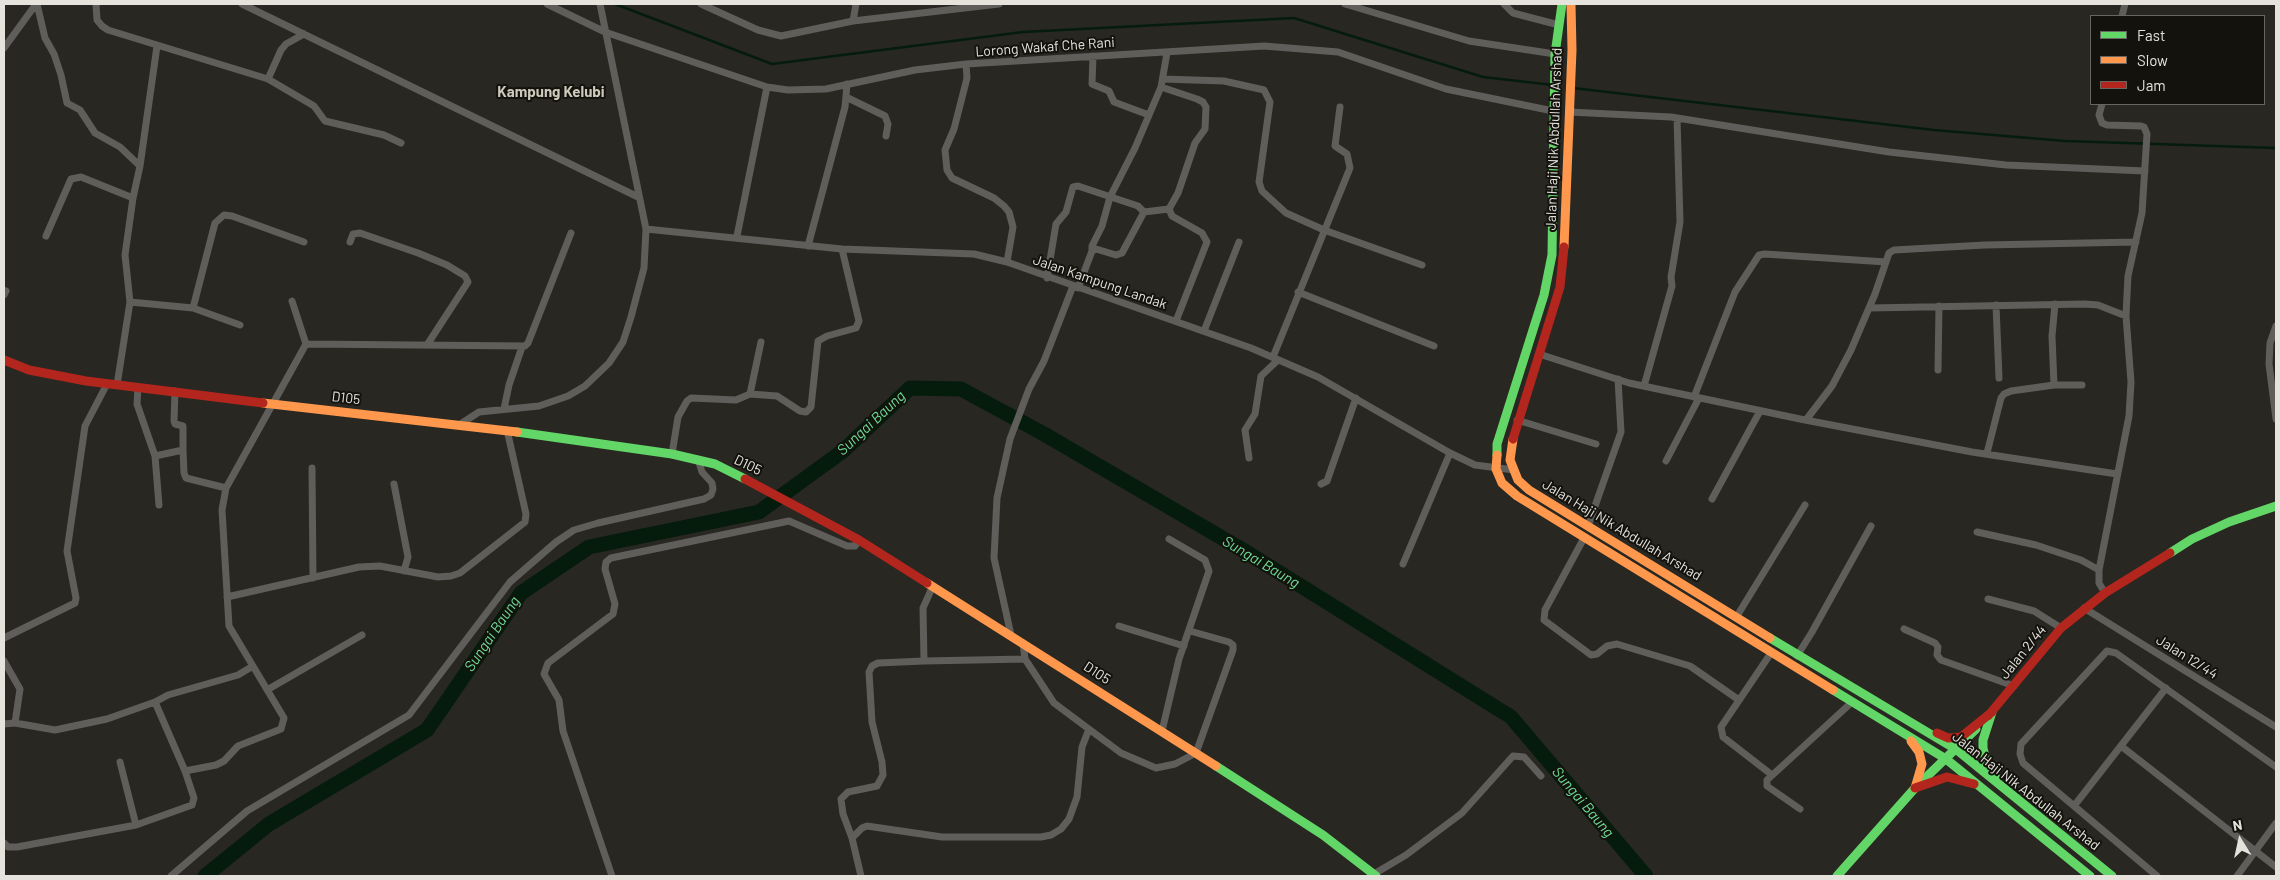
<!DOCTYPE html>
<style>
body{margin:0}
#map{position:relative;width:2280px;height:880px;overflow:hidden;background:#282722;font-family:Barlow,sans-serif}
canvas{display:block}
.frame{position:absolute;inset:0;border:5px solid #e5e3dc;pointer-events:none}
.legend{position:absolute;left:2090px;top:15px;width:175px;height:90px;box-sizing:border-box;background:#13120d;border:1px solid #676660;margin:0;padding:6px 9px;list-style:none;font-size:15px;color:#e5e3dc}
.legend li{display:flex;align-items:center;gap:10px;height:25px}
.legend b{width:25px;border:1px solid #676660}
.north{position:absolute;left:2215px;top:815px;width:50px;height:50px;-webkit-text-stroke:4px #13120d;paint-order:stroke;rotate:350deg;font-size:14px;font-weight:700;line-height:20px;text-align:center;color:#e5e3dc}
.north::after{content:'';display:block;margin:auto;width:18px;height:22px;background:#e5e3dc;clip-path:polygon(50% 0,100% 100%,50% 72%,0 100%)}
</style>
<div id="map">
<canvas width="2280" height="880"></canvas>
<div class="frame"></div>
<ul class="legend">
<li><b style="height:6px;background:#63d668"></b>Fast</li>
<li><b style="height:6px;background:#ff974d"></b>Slow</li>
<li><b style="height:6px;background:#b3261e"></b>Jam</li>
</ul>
<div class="north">N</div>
</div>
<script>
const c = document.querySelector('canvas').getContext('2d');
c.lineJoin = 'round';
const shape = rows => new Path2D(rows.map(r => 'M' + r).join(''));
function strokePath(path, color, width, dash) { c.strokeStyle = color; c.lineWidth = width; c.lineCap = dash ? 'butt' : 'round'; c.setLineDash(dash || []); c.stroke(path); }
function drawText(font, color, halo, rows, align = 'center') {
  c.font = font + ' Barlow,sans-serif'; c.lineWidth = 4; c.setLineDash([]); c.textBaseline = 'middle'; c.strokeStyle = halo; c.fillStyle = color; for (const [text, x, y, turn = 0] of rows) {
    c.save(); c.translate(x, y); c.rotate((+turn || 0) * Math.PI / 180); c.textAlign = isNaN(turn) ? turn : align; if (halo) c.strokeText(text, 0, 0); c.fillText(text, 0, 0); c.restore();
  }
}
const stream = shape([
 [615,4,772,64,1023,32,1294,18,1483,77,1553,85],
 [1573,88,1934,130,2065,141,2276,148]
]);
const river = shape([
 [205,876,269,824,427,730,521,593,589,547,759,512,843,451,910,388,961,389,1044,434,1248,553,1511,717,1646,876]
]);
const street = shape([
 [37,4,45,38,54,54,61,75,67,103,80,110,95,133,120,147,140,166,133,198,81,177,71,179,46,236],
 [96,4,97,20,102,26,108,30,268,79,314,106,325,121,384,135,401,143],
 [242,4,638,197],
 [547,4,605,32,767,87,788,90,826,89,915,70,966,64,1264,46,1338,52,1446,89,1553,111],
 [701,4,758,30,781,36,853,21,999,4],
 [1345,4,1469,41,1555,54],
 [1504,4,1513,13,1559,25],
 [2122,16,2125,4],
 [853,21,856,4],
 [4,48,36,4],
 [1167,53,1161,87,1197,99,1203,102,1206,107,1205,129,1195,143,1178,193,1169,209,1172,216,1202,233,1207,242,1176,321],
 [1093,56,1092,84,1109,91,1114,102,1149,115],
 [966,64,967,78,954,129,945,150,947,170,952,178,994,198,1004,206,1009,212,1013,227,1007,262],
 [268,79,281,50,286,44,304,34],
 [1163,79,1224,81,1264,90,1270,102,1259,182,1262,191,1286,213,1324,230,1422,265],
 [846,97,885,116,888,124,886,136],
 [2102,104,2099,115,2102,123,2107,125,2141,126,2144,127,2147,134,2142,213,2128,276,2127,295,2126,316,2131,382,2129,416,2099,570,2099,583,2105,593],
 [1569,112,1671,117,1889,152,2006,165,2145,171],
 [140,166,157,46],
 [646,229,842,249,974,254,1007,262,1251,348,1318,377,1450,453,1475,465,1514,470],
 [737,236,767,87],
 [350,242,353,234,360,233,418,253,447,265,465,276,468,282,427,345],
 [808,246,845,107,847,84],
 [1092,251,1092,246,1102,226,1110,197,1135,148,1161,87],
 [1047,278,1056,224,1066,212,1073,187,1078,186,1138,206,1144,212,1169,209],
 [1078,288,1092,251,1096,249,1116,255,1122,253,1144,212],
 [1298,292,1434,346],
 [4,295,6,291],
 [292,301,306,344],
 [130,302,193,308,215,223,224,215,232,216,304,242],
 [1996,305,1999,378],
 [193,308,240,325],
 [1869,308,2085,304,2098,305,2126,316],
 [2276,326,2270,343,2269,364,2276,419],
 [1204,331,1239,242],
 [1539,354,1629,383,1800,419,1972,452,2117,474],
 [1273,357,1350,168,1347,154,1335,146,1340,107],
 [1938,370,1939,306],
 [117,385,130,302,125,255,133,198],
 [2054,385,2082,385],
 [1644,386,1672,286,1671,277,1680,222,1677,118],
 [138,387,137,404,155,456,183,450,183,426,175,424,174,421,175,391],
 [750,394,777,396,800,411,806,412,811,407,818,341,827,336,856,328,859,321,842,249],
 [1694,397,1735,292,1759,255,1765,254,1886,262],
 [504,409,509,385,522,347],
 [1517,420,1596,444],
 [1806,420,1832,386,1851,350,1875,294,1889,253,1894,250,1985,245,2136,242],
 [459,425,479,412,539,406,568,396,585,386,609,363,623,342,631,317,644,268,646,229,600,4],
 [183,450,184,473,186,478,226,488],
 [1987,453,2001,398,2004,394,2011,391,2054,385,2052,336,2055,304],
 [672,454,678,417,687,401,691,398,736,400,750,394,761,342],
 [155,456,159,505],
 [1249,458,1245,430,1255,414,1261,376,1278,360],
 [1666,461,1699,398],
 [312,468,313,578],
 [394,484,408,557,404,571],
 [1321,484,1327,481,1356,398],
 [1712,499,1760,411],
 [1588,526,1621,432,1618,379],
 [1977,532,2036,545,2081,560,2099,570],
 [1584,538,1545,610,1544,620,1591,655,1597,654,1607,646,1617,644,1690,666,1739,700],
 [1403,564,1450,453],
 [227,597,359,567,380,566,438,577,451,576,460,573,525,522,526,514,507,430],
 [1988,599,2034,611,2061,628],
 [2084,608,2276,727],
 [1737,616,1805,505],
 [1119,626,1184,646],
 [1904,629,1935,643,1938,647,1937,655,1941,660,2014,686],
 [1011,635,994,558,997,498,1010,439,1029,389,1044,361,1073,286],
 [4,638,75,603,76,598,67,551,85,426,107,384],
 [1023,643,1025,659,1054,703,1121,753,1156,768,1175,764,1196,753,1233,650,1233,645,1229,642,1190,631],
 [1771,653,1721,727,1723,737,1772,775],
 [1797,656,1812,632,1871,526],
 [4,661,20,689,15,723],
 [924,661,923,608,932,588],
 [267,690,362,635],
 [155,702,168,695,238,675,253,666],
 [4,724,15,723,55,730,107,719,155,702,185,771],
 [1162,731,1179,659,1209,571,1205,560,1169,539],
 [2121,746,2276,867],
 [120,762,136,825],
 [2074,806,2166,688],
 [1800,809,1767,786,1767,780,1851,703],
 [852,838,862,828,867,826,942,837,1041,837,1051,835,1061,829,1069,819,1077,797,1082,747,1089,729],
 [4,843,8,847,17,847,136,825,192,805,194,798,185,771,216,765,224,761,238,746,281,729,284,718,229,626,222,510,226,488,306,344,525,346,528,343,571,233],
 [1374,874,1406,855,1462,813,1513,756,1524,757,1541,776],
 [171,876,247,811,409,715,510,582,556,542,574,530,598,523,704,499,711,495,713,489,712,483,702,472,698,459],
 [612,876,563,731,559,700,544,674,548,663,613,614,615,604,605,569,606,562,611,558,789,521,847,546,855,546,859,540],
 [861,876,852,838,843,814,841,799,848,792,877,786,883,775,882,762,872,722,869,672,872,666,878,663,924,661,1025,659],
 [2157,876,2023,763,2020,754,2021,744,2107,651,2116,653,2276,767],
 [2237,876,2276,823]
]);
const fast = shape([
 [517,432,672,454,715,464,745,479],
 [1497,455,1497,444,1544,295,1552,255,1555,54,1562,4],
 [2170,553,2192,539,2229,522,2276,506],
 [1770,638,1957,750,2112,876],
 [1833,690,1946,759,2090,876],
 [1992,712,1983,740,1983,748,1987,765,1997,779],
 [1216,766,1323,835,1376,876],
 [1837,876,1915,788,1976,729]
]);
const slow = shape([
 [1564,247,1572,50,1571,4],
 [263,403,517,432],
 [1513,439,1510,460,1518,480,1529,490,1770,638],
 [1497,455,1496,469,1502,483,1517,496,1833,690],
 [927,583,1216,766],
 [1911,741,1919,752,1922,764,1915,788]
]);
const jam = shape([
 [4,360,29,370,86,381,263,403],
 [1513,439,1560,287,1564,247],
 [745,479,859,540,927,583],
 [1988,716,2061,628,2105,593,2170,553],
 [1937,733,1948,738,1961,737,1992,712],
 [1915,788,1947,777,1974,784]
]);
const streetNames = [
 ["Lorong Wakaf Che Rani",1045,47,-4],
 ["Jalan Haji Nik Abdullah Arshad",1554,139,-88],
 ["Jalan Kampung Landak",1100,282,19],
 ["D105",346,398,7],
 ["D105",748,465,26],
 ["Jalan Haji Nik Abdullah Arshad",1622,530,31],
 ["Jalan 2/44",2023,652,-51],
 ["Jalan 12/44",2187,657,32],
 ["D105",1097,673,33],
 ["Jalan Haji Nik Abdullah Arshad",2026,791,38]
];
const neighbourhoodNames = [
 ["Kampung Kelubi",551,92]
];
const waterNames = [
 ["Sungai Baung",871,423,-43],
 ["Sungai Baung",1261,562,31],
 ["Sungai Baung",492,634,-56],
 ["Sungai Baung",1583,802,50]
];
strokePath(stream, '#051c0d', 2.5);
strokePath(river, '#051c0d', 15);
strokePath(street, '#5f5e5a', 7);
strokePath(fast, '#63d668', 9);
strokePath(slow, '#ff974d', 9);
strokePath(jam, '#b3261e', 9);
drawText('14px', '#e5e3dc', '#13120d', streetNames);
drawText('bold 15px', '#cdc9bb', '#13120d', neighbourhoodNames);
drawText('italic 15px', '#6cde96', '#13120d', waterNames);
</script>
